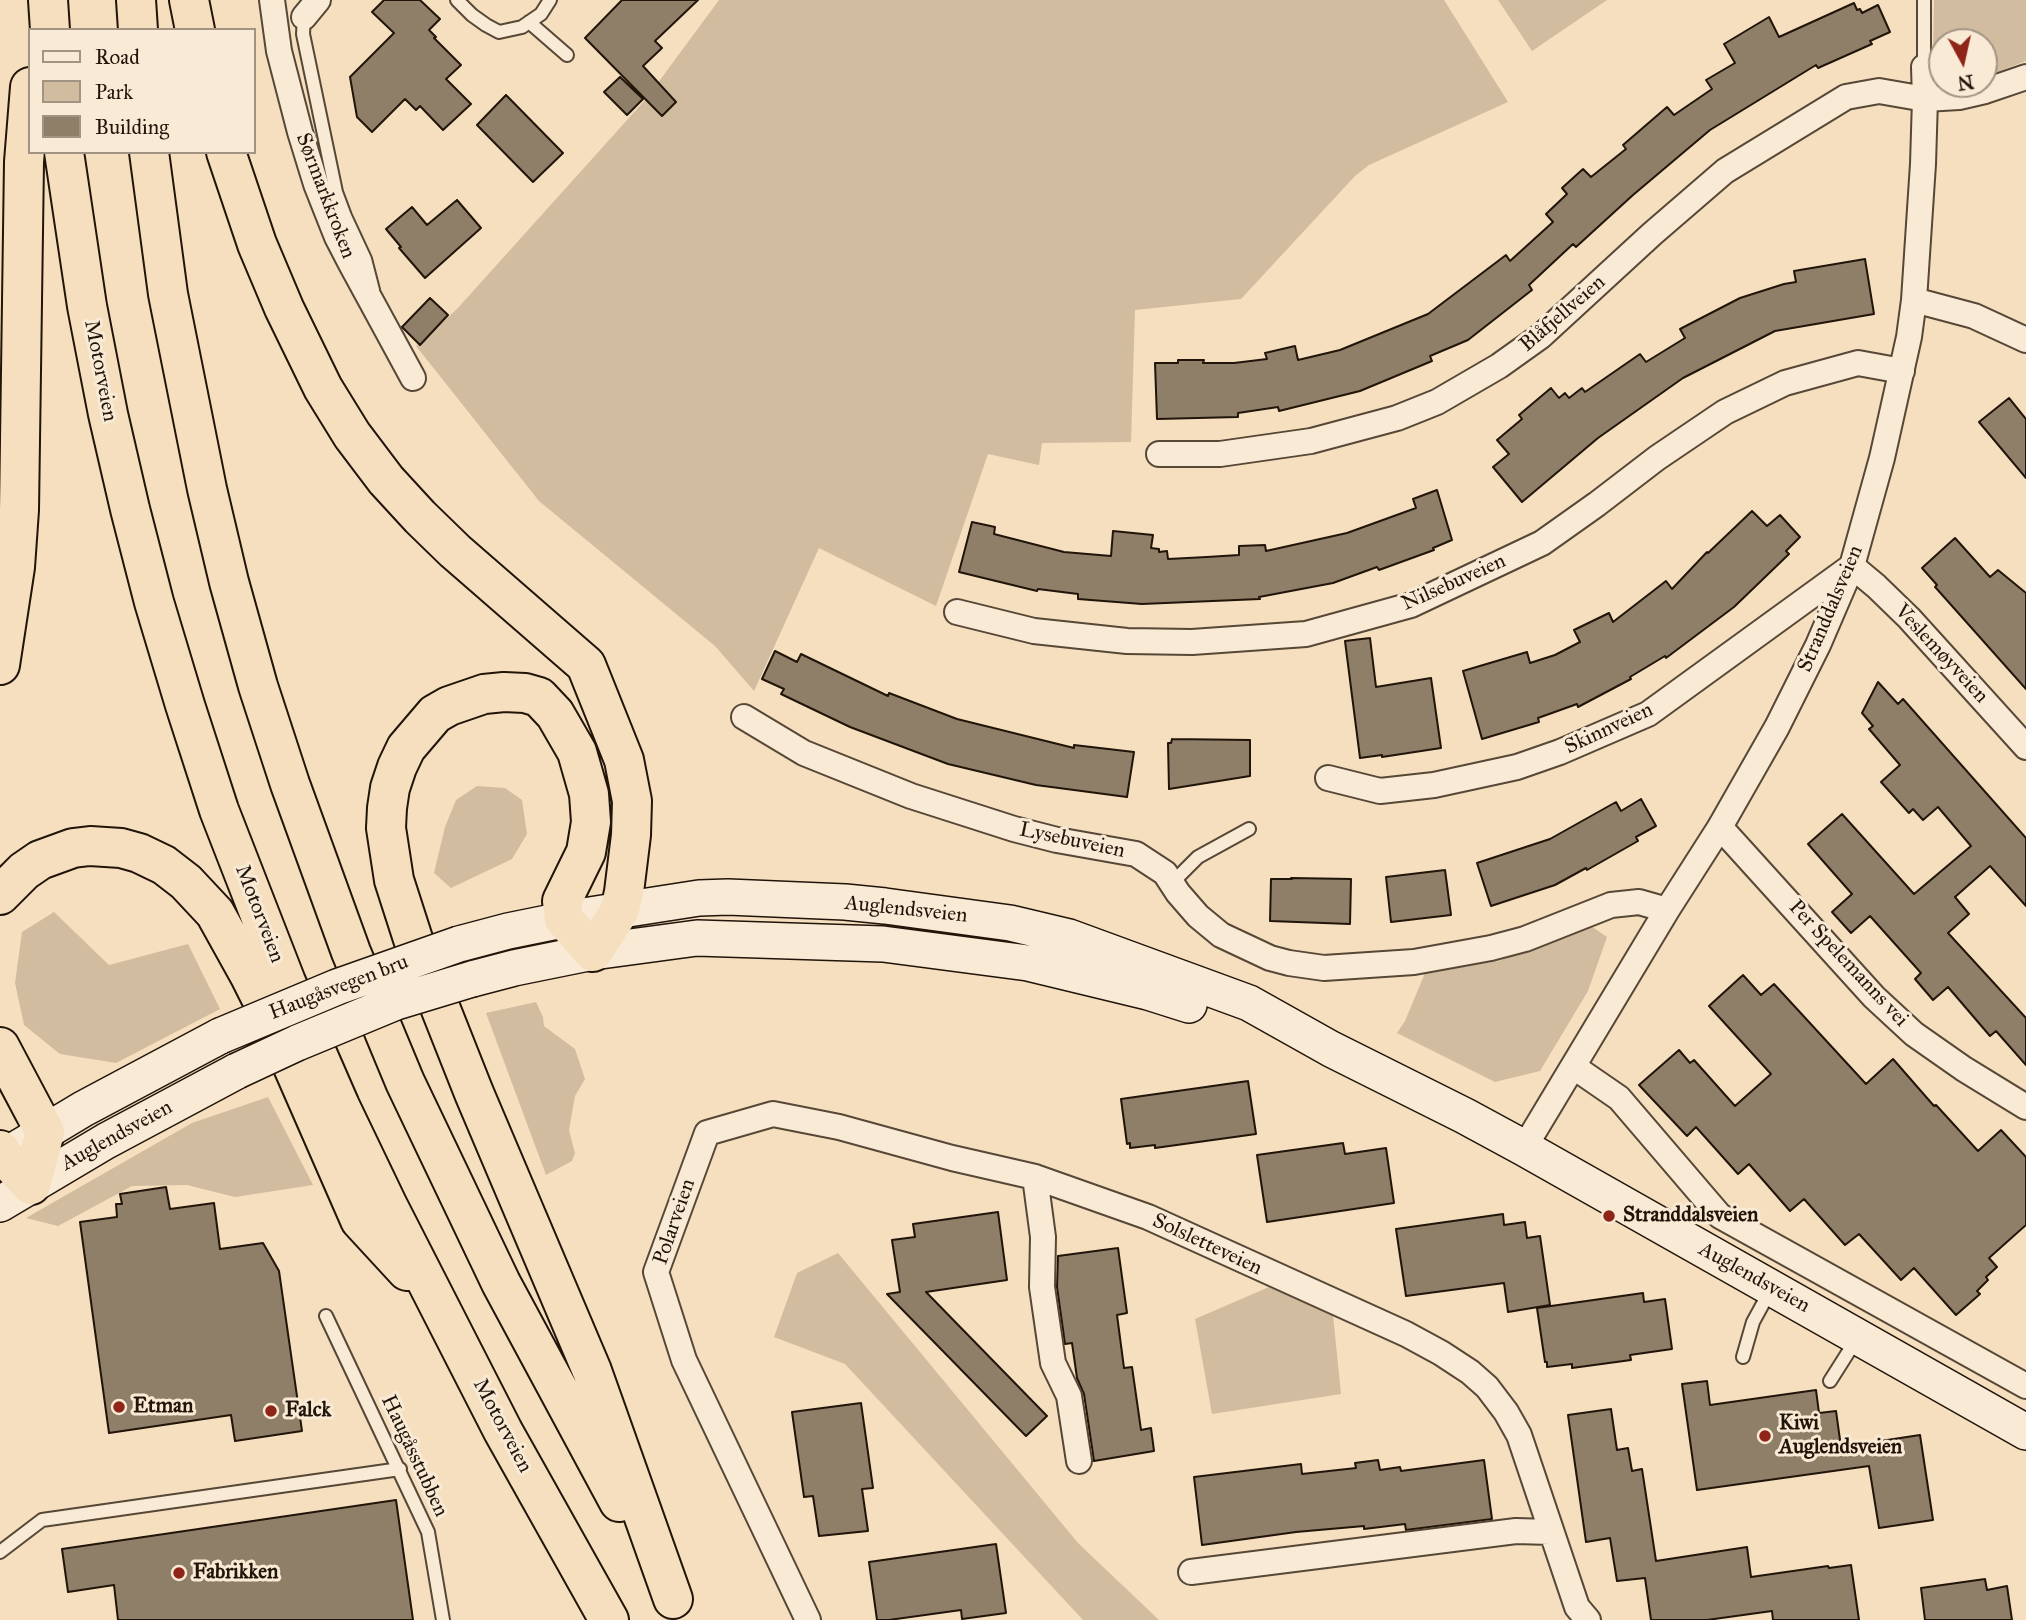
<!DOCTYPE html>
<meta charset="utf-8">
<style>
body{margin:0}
#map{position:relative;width:2026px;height:1620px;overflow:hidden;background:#f5dfbf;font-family:"IM FELL Great Primer",serif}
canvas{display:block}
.legend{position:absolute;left:28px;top:28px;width:228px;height:126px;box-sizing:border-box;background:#f8ead5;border:2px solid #a29483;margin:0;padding:9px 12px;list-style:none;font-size:21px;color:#211409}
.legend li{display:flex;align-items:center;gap:14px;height:35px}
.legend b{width:35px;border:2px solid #a29483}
.north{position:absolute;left:1928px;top:28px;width:70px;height:70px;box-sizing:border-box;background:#f8ead5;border:2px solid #a29483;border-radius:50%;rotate:172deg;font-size:19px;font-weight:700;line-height:28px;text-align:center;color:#211409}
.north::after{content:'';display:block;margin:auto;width:24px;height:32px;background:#8f2418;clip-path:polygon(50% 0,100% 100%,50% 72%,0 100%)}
</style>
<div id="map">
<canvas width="2026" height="1620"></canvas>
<ul class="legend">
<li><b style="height:9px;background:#f8ead5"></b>Road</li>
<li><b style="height:19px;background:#d1bca0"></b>Park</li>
<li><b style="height:19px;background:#8f7e68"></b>Building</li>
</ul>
<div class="north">N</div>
</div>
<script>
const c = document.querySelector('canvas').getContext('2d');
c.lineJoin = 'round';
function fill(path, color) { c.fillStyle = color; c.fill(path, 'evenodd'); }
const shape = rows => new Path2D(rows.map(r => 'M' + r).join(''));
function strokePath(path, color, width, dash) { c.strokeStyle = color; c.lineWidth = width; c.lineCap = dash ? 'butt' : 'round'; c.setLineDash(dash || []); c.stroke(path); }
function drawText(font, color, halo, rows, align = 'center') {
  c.font = font + ' "IM FELL Great Primer",serif'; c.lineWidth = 6; c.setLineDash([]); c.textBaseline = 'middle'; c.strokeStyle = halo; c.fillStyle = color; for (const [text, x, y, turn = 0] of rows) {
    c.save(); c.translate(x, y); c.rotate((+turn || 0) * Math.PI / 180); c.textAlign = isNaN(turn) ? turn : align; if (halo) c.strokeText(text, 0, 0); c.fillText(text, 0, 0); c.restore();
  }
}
const green = shape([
 [719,0,1444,0,1508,102,1369,165,1355,176,1241,299,1135,310,1131,442,1042,443,1039,465,988,454,936,606,819,548,754,691,715,646,539,501,416,346,457,309,646,99],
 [1498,0,1607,0,1532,51],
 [1934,0,2026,0,2026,61,1984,77,1984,42,1942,42,1942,70,1938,66,1933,56],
 [477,786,505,788,522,800,527,834,512,859,451,888,434,873,445,827,456,800],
 [54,912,109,965,188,944,220,1009,116,1063,60,1054,24,1025,15,983,22,932],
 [1591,926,1607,937,1588,991,1540,1071,1495,1082,1397,1033,1405,1021,1425,973,1499,961],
 [536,1002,543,1017,544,1026,575,1049,585,1079,575,1096,569,1130,575,1153,572,1161,546,1175,486,1013],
 [268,1097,313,1185,235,1197,187,1185,132,1186,58,1226,26,1218,192,1123],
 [838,1253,1078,1543,1159,1620,1083,1620,845,1364,774,1337,797,1273],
 [1269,1287,1333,1315,1341,1394,1212,1414,1195,1319]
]);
const building = shape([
 [384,0,420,0,440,19,429,30,436,37,434,38,461,65,446,79,471,104,443,130,420,106,416,110,405,99,372,132,357,117,350,77,394,33,372,12,384,0],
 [622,0,698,0,655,41,662,48,643,66,676,102,662,116,585,38,622,0],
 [1854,3,1857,10,1860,9,1862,13,1878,5,1890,32,1870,41,1872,44,1818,68,1816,65,1710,130,1633,195,1576,247,1573,244,1529,285,1532,290,1468,340,1430,356,1432,361,1360,391,1279,411,1278,407,1238,413,1238,417,1157,419,1155,363,1178,363,1178,360,1204,360,1203,363,1234,363,1267,359,1265,353,1295,346,1298,360,1340,350,1428,314,1506,255,1510,261,1553,222,1546,214,1567,194,1562,188,1583,169,1591,177,1626,149,1623,145,1667,107,1674,115,1712,89,1706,80,1735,63,1724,44,1769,17,1779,37,1854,3],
 [620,77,643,99,627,115,604,92,620,77],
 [506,95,563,153,533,182,477,125,506,95],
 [457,200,481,228,425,278,399,248,401,247,386,229,412,207,427,225,457,200],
 [1865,259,1874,314,1775,331,1683,378,1598,438,1522,502,1493,467,1509,454,1497,440,1522,419,1519,415,1551,388,1559,398,1565,393,1569,398,1582,388,1585,392,1640,354,1646,362,1685,338,1680,329,1740,298,1784,284,1796,282,1794,271,1865,259],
 [430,298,448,315,420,345,402,327,430,298],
 [2009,398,2026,419,2026,478,1979,422,2009,398],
 [1437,490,1452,540,1433,548,1434,550,1379,570,1377,567,1333,583,1259,597,1260,599,1142,604,1078,599,1078,594,1038,589,1037,591,959,572,972,522,995,527,994,534,1064,552,1111,556,1113,531,1153,535,1151,548,1159,549,1159,552,1167,551,1168,559,1207,557,1239,555,1239,546,1265,545,1266,551,1347,533,1416,508,1413,499,1437,490],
 [1752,511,1767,526,1780,515,1800,537,1786,551,1789,554,1734,607,1666,658,1665,656,1630,677,1631,679,1578,707,1577,704,1538,718,1539,722,1482,739,1463,671,1527,652,1530,663,1555,655,1580,642,1574,630,1609,613,1613,622,1666,581,1672,589,1707,552,1708,553,1752,511],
 [1955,538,1990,577,1998,570,2026,593,2026,689,1936,588,1935,587,1937,585,1922,568,1955,538],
 [1370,638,1376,687,1431,678,1441,748,1382,757,1382,755,1360,758,1345,641,1370,638],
 [775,651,797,662,801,654,888,696,889,693,957,719,1074,748,1074,745,1134,752,1127,797,1036,785,948,764,850,727,781,694,784,689,762,679,775,651],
 [1878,682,1898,704,1903,699,2026,838,2026,906,1990,866,1955,897,1969,914,1948,933,2026,1018,2026,1065,1996,1031,1990,1036,1948,987,1933,1000,1915,979,1921,973,1870,916,1851,933,1832,912,1852,894,1808,844,1842,814,1914,894,1971,846,1938,807,1923,820,1913,809,1909,813,1881,782,1900,765,1869,729,1873,726,1862,713,1878,682],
 [1172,739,1250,740,1250,776,1169,789,1168,743,1171,743,1172,739],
 [1641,799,1656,826,1636,837,1638,841,1587,870,1586,868,1555,885,1491,906,1477,863,1550,839,1616,802,1621,811,1641,799],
 [1445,870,1451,915,1391,922,1386,877,1445,870],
 [1291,878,1351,879,1350,924,1270,921,1271,879,1292,879,1291,878],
 [1743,975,1761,995,1774,984,1866,1084,1893,1059,1934,1106,1936,1105,1978,1151,2001,1130,2026,1157,2026,1225,1989,1258,1997,1267,1986,1277,1988,1280,1977,1291,1980,1294,1956,1315,1914,1268,1901,1280,1859,1234,1845,1245,1804,1199,1790,1211,1749,1164,1738,1174,1696,1127,1687,1136,1639,1085,1679,1050,1690,1063,1694,1060,1735,1106,1771,1074,1709,1006,1743,975],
 [1248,1081,1256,1134,1155,1148,1155,1145,1130,1148,1130,1143,1127,1144,1121,1099,1248,1081],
 [1343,1143,1345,1154,1386,1148,1394,1203,1267,1222,1257,1155,1343,1143],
 [166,1187,170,1209,214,1203,220,1249,263,1243,279,1271,302,1431,235,1441,231,1415,109,1433,80,1222,117,1217,116,1204,122,1204,120,1194,166,1187],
 [998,1212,1007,1280,926,1292,1047,1416,1026,1436,887,1294,900,1292,892,1240,915,1237,913,1224,998,1212],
 [1503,1214,1504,1225,1525,1222,1527,1238,1540,1236,1550,1305,1508,1312,1504,1283,1406,1296,1396,1229,1503,1214],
 [1118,1248,1127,1313,1117,1315,1124,1368,1132,1367,1141,1430,1151,1428,1154,1451,1094,1461,1084,1394,1077,1378,1072,1343,1065,1344,1057,1287,1058,1256,1118,1248],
 [1643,1293,1644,1302,1665,1299,1672,1349,1630,1355,1631,1360,1572,1368,1572,1364,1547,1367,1547,1362,1545,1362,1537,1308,1643,1293],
 [1707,1381,1710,1405,1816,1390,1819,1413,1836,1411,1841,1447,1920,1435,1933,1520,1879,1528,1869,1466,1697,1490,1682,1384,1707,1381],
 [861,1403,873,1488,862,1489,868,1531,819,1536,813,1496,804,1497,792,1412,861,1403],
 [1611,1409,1617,1450,1628,1448,1632,1471,1642,1469,1656,1561,1747,1547,1751,1577,1828,1566,1829,1568,1851,1565,1859,1620,1773,1620,1772,1611,1707,1620,1651,1620,1645,1578,1617,1581,1610,1538,1586,1542,1568,1415,1611,1409],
 [1378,1460,1380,1470,1400,1467,1401,1471,1484,1460,1492,1519,1406,1530,1405,1524,1364,1529,1364,1526,1296,1532,1202,1545,1194,1477,1301,1464,1302,1474,1356,1468,1355,1463,1378,1460],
 [396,1500,413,1620,118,1620,114,1585,68,1592,62,1549,396,1500],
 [996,1544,1006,1613,962,1619,961,1610,889,1620,877,1620,869,1562,996,1544],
 [1985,1579,1987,1590,2007,1586,2012,1620,1925,1620,1921,1588,1985,1579]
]);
const lane = shape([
 [457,0,472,15,486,25,499,32,522,27,541,14,550,0],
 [304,17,303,34,336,192,345,216,365,259,373,290],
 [529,22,567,55],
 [1924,67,1924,0],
 [1172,883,1198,857,1249,829],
 [326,1316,428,1532,443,1620],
 [1743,1357,1753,1322,1771,1289],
 [1830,1381,1856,1340],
 [0,1552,42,1520,400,1469]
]);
const street = shape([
 [272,0,279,51,300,132,316,184,337,237,351,264,413,378],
 [304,17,318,0],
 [1914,300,1974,316,2026,340],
 [1159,454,1220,454,1311,441,1397,418,1437,402,1499,366,1541,336,1652,234,1725,171,1846,97,1879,91,1925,99,1959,97,1985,91,2026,77],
 [957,612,1034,631,1127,641,1192,642,1306,634,1411,605,1542,543,1597,504,1657,458,1725,412,1785,383,1858,363,1902,371],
 [744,717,804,753,911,796,1014,829,1057,840,1136,854,1165,873,1178,893,1198,916,1221,935,1270,958,1289,963,1324,968,1414,962,1491,948,1525,939,1611,905,1639,902,1667,910],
 [1328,778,1380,791,1434,785,1517,767,1560,752,1648,714,1852,566,1876,586,1909,618,2026,747],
 [1720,827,1874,997,1914,1034,1964,1069,2026,1107],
 [1574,1067,1619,1098,1720,1216,2026,1386],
 [1524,1148,1667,910,1720,827,1777,727,1818,645,1852,566,1882,458,1909,337,1914,300,1923,164,1925,99,1924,67],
 [1079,1461,1069,1396,1053,1363,1042,1287,1043,1237,1035,1177,1148,1217,1406,1334,1441,1353,1470,1372,1487,1387,1506,1412,1519,1435,1577,1607,1588,1620],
 [1191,1572,1516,1531,1550,1532],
 [808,1620,684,1360,656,1272,707,1133,773,1114,839,1127,952,1158,1035,1177]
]);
const secondary = shape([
 [459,944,508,931,577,917,699,898,728,897,845,902,885,906,1010,923,1069,937,1249,1003,1331,1049,1465,1116,1524,1148,2026,1432],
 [472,979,514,968,593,952,697,938,883,944,1028,963,1148,992,1189,1005],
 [0,1159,83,1109,220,1036],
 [0,1204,106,1141,237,1071]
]);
const highway = shape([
 [48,0,50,30],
 [136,0,138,30],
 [189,0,195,30],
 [64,152,87,306,108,414,130,509,154,602,185,705,219,810,286,982,340,1106,388,1206,503,1431,609,1620],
 [149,152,168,294,207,489,229,582,258,686,290,784,351,952,405,1082,501,1283,619,1502],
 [226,152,257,244,284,308,323,388,352,435,386,480,420,517,455,551,586,665,624,760,632,801,631,835,624,892,620,910,593,952,564,919,562,901,586,852,591,822,589,794,577,752,555,714,539,697,525,693,504,692,484,694,449,706,435,714,406,748,397,767,390,788,387,808,386,828,394,880,413,939,474,1093,592,1371,673,1599],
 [0,665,15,567,19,510,24,162,30,87],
 [0,895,24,871,40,860,73,848,90,846,121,848,139,853,164,865,186,882,215,913,250,976,276,1028,360,1220,407,1271],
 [0,1047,45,1132,31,1185],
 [0,1150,4,1156,31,1185]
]);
const secondaryBridge = shape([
 [220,1036,337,987,459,944],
 [237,1071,297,1043,396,1002,472,979]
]);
const markers = [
 [1609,1216,7,"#8f2418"],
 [119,1407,7,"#8f2418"],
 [271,1411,7,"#8f2418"],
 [1765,1436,7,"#8f2418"],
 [179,1573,7,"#8f2418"]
];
const streetNames = [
 ["Sørmarkkroken",325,196,69],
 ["Blåfjellveien",1563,314,-41],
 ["Motorveien",100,371,79],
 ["Nilsebuveien",1454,583,-24],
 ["Stranddalsveien",1831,609,-67],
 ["Veslemøyveien",1941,654,47],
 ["Skinnveien",1609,729,-25],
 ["Lysebuveien",1072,841,12],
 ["Auglendsveien",906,910,6],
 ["Motorveien",259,914,69],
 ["Per Spelemanns vei",1848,964,47],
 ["Haugåsvegen bru",339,988,-21],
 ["Auglendsveien",117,1136,-29],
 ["Polarveien",675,1222,-71],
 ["Solsletteveien",1207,1245,25],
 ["Auglendsveien",1754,1278,29],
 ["Motorveien",502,1426,62],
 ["Haugåsstubben",414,1456,65]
];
const poiNames = [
 ["Stranddalsveien",1623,1216],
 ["Etman",133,1407],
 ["Falck",285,1411],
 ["Kiwi",1779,1424],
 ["Auglendsveien",1779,1448],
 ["Fabrikken",193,1573]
];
fill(green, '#d1bca0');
fill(building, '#8f7e68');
strokePath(building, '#211409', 2);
strokePath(lane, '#564736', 16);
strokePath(street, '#564736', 28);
strokePath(secondary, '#211409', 38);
strokePath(highway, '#211409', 42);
strokePath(lane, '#f8ead5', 12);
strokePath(street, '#f8ead5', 24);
strokePath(secondary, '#f8ead5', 35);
strokePath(highway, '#f5dfbf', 38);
strokePath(secondaryBridge, '#211409', 38, []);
strokePath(secondaryBridge, '#f8ead5', 35);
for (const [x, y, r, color] of markers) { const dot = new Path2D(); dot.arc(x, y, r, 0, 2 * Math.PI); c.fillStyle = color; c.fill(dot); strokePath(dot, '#f8ead5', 2.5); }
drawText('21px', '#211409', '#f8ead5', streetNames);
drawText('bold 21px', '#211409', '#f8ead5', poiNames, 'left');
</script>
